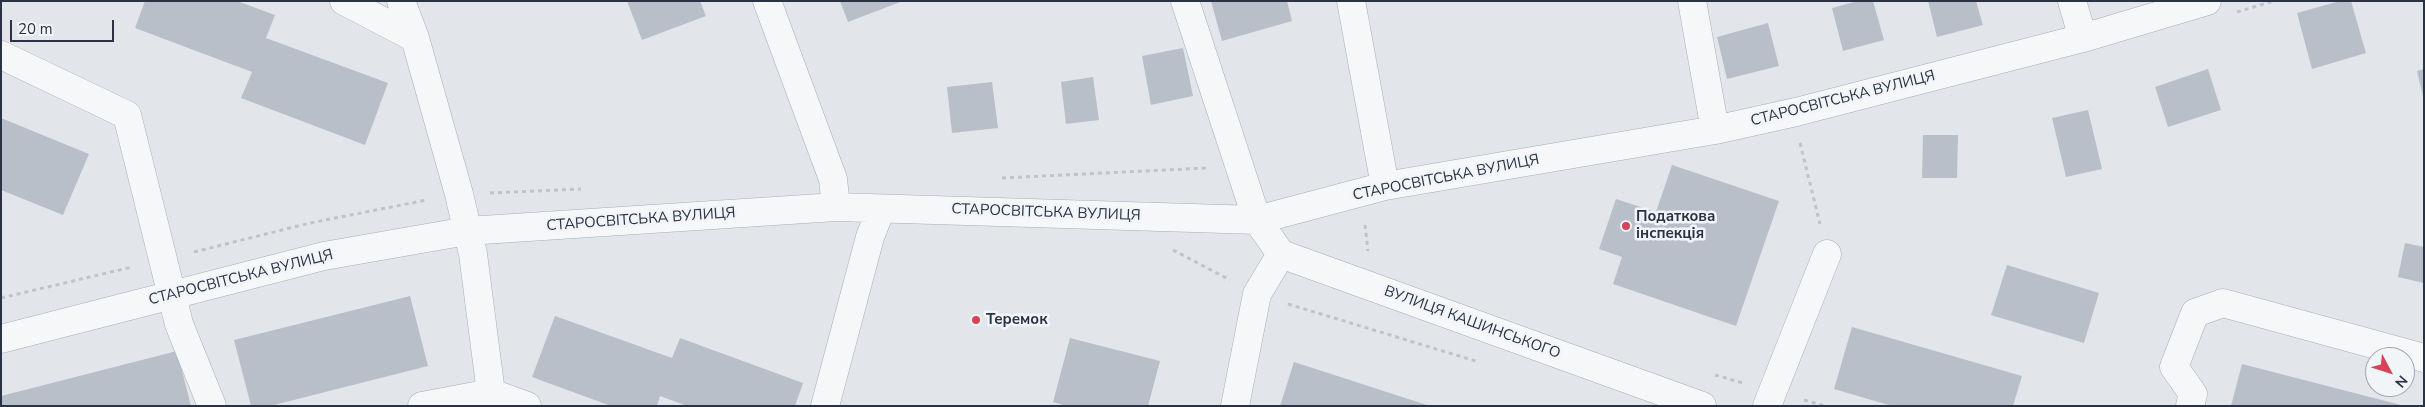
<!DOCTYPE html>
<meta charset="utf-8">
<style>
body{margin:0}
#map{position:relative;width:2425px;height:407px;overflow:hidden;background:#e2e6eb;font-family:"Nunito Sans",sans-serif}
canvas{display:block}
.frame{position:absolute;inset:0;border:2px solid #293344;pointer-events:none}
.north{position:absolute;left:2365px;top:347px;width:50px;height:50px;box-sizing:border-box;background:#f2f5f8;border:1px solid #a2a7b0;border-radius:50%;rotate:130deg;font-size:14px;font-weight:700;line-height:20px;text-align:center;color:#293344}
.north::after{content:'';display:block;margin:auto;width:18px;height:22px;background:#d54358;clip-path:polygon(50% 0,100% 100%,50% 72%,0 100%)}
.scale{position:absolute;left:10px;top:20px;width:104px;height:22px;box-sizing:border-box;border:2px solid #293344;border-top:0;padding-left:6px;font-size:15px;line-height:18px;white-space:nowrap;color:#293344;-webkit-text-stroke:4px #f2f5f8;paint-order:stroke}
</style>
<div id="map">
<canvas width="2425" height="407"></canvas>
<div class="frame"></div>
<div class="north">N</div>
<div class="scale">20 m</div>
</div>
<script>
const c = document.querySelector('canvas').getContext('2d');
c.lineJoin = 'round';
function fill(path, color) { c.fillStyle = color; c.fill(path, 'evenodd'); }
const shape = rows => new Path2D(rows.map(r => 'M' + r).join(''));
function strokePath(path, color, width, dash) { c.strokeStyle = color; c.lineWidth = width; c.lineCap = dash ? 'butt' : 'round'; c.setLineDash(dash || []); c.stroke(path); }
function drawText(font, color, halo, rows, align = 'center') {
  c.font = font + ' "Nunito Sans",sans-serif'; c.lineWidth = 5; c.setLineDash([]); c.textBaseline = 'middle'; c.strokeStyle = halo; c.fillStyle = color; for (const [text, x, y, turn = 0] of rows) {
    c.save(); c.translate(x, y); c.rotate((+turn || 0) * Math.PI / 180); c.textAlign = isNaN(turn) ? turn : align; if (halo) c.strokeText(text, 0, 0); c.fillText(text, 0, 0); c.restore();
  }
}
const building = shape([
 [145,1,237,1,275,15,266,38,388,83,365,145,241,98,252,72,135,28],
 [627,1,700,1,706,16,642,40],
 [840,1,903,1,848,22],
 [1211,1,1287,1,1292,21,1222,41],
 [1858,1,1873,1,1884,40,1843,51,1832,8],
 [1928,1,1976,1,1983,25,1937,37],
 [2340,1,2351,1,2366,53,2312,69,2297,13],
 [1768,23,1779,66,1727,79,1717,37],
 [1183,48,1193,96,1151,105,1142,56],
 [2208,69,2221,110,2168,127,2155,87],
 [2424,69,2424,96,2423,96,2417,71],
 [1093,77,1099,120,1066,124,1061,82],
 [992,82,998,128,952,133,947,87],
 [2088,110,2102,169,2066,177,2052,118],
 [1,118,89,154,63,215,1,190],
 [1923,135,1958,135,1957,178,1922,178],
 [1672,165,1779,201,1736,326,1613,284,1622,257,1599,249,1616,199,1656,212],
 [2405,243,2424,247,2424,283,2398,277],
 [2007,265,2099,293,2084,343,1991,315],
 [410,296,428,366,270,406,251,406,234,340],
 [555,316,672,358,680,338,803,383,795,406,687,406,660,396,657,406,611,406,532,377],
 [1852,327,2022,376,2013,406,1892,406,1834,389],
 [1070,338,1160,361,1148,406,1066,406,1053,402],
 [177,351,191,406,1,406,1,396],
 [1294,362,1427,405,1427,406,1280,406],
 [2242,364,2401,405,2401,406,2231,406]
]);
const path = shape([
 [2237,12,2274,1],
 [1800,143,1820,224],
 [1002,178,1206,168],
 [490,193,581,189],
 [1365,225,1368,251],
 [1173,250,1230,280],
 [194,252,310,223,427,200],
 [1,298,132,267],
 [1288,304,1479,362],
 [1715,375,1743,383],
 [1804,400,1825,406]
]);
const minor = shape([
 [344,1,415,38],
 [401,1,415,38,459,194,473,254,491,393,527,406],
 [767,1,833,179,836,207],
 [1185,1,1257,220,1281,254,1702,406],
 [1351,1,1385,186],
 [1692,1,1715,130],
 [2072,1,2083,38],
 [1,55,127,115,179,324,212,406],
 [1,339,324,256,467,231,836,207,1257,220,1385,186,1715,130,1796,112,2083,38,2207,1],
 [422,406,491,393],
 [825,406,870,237,881,209],
 [1235,406,1257,294,1281,254],
 [1767,406,1827,254],
 [2190,406,2193,394,2174,367,2195,313,2223,303,2424,358]
]);
const markers = [
 [1626,226,5,"#d54358"],
 [976,320,5,"#d54358"]
];
const streetNames = [
 ["СТАРОСВІТСЬКА ВУЛИЦЯ",1843,99,-14],
 ["СТАРОСВІТСЬКА ВУЛИЦЯ",1446,178,-11],
 ["СТАРОСВІТСЬКА ВУЛИЦЯ",1046,213,2],
 ["СТАРОСВІТСЬКА ВУЛИЦЯ",641,220,-4],
 ["СТАРОСВІТСЬКА ВУЛИЦЯ",241,278,-14],
 ["ВУЛИЦЯ КАШИНСЬКОГО",1472,323,20]
];
const poiNames = [
 ["Податкова",1636,217],
 ["інспекція",1636,234],
 ["Теремок",986,320]
];
fill(building, '#b9bfc9');
strokePath(minor, '#a7adb6', 29);
strokePath(path, '#c0c4ca', 3, [4, 4]);
strokePath(minor, '#f5f7f9', 28);
for (const [x, y, r, color] of markers) { const dot = new Path2D(); dot.arc(x, y, r, 0, 2 * Math.PI); c.fillStyle = color; c.fill(dot); strokePath(dot, '#f2f5f8', 2); }
drawText('15px', '#293344', '#f2f5f8', streetNames);
drawText('bold 15px', '#293344', '#f2f5f8', poiNames, 'left');
</script>
